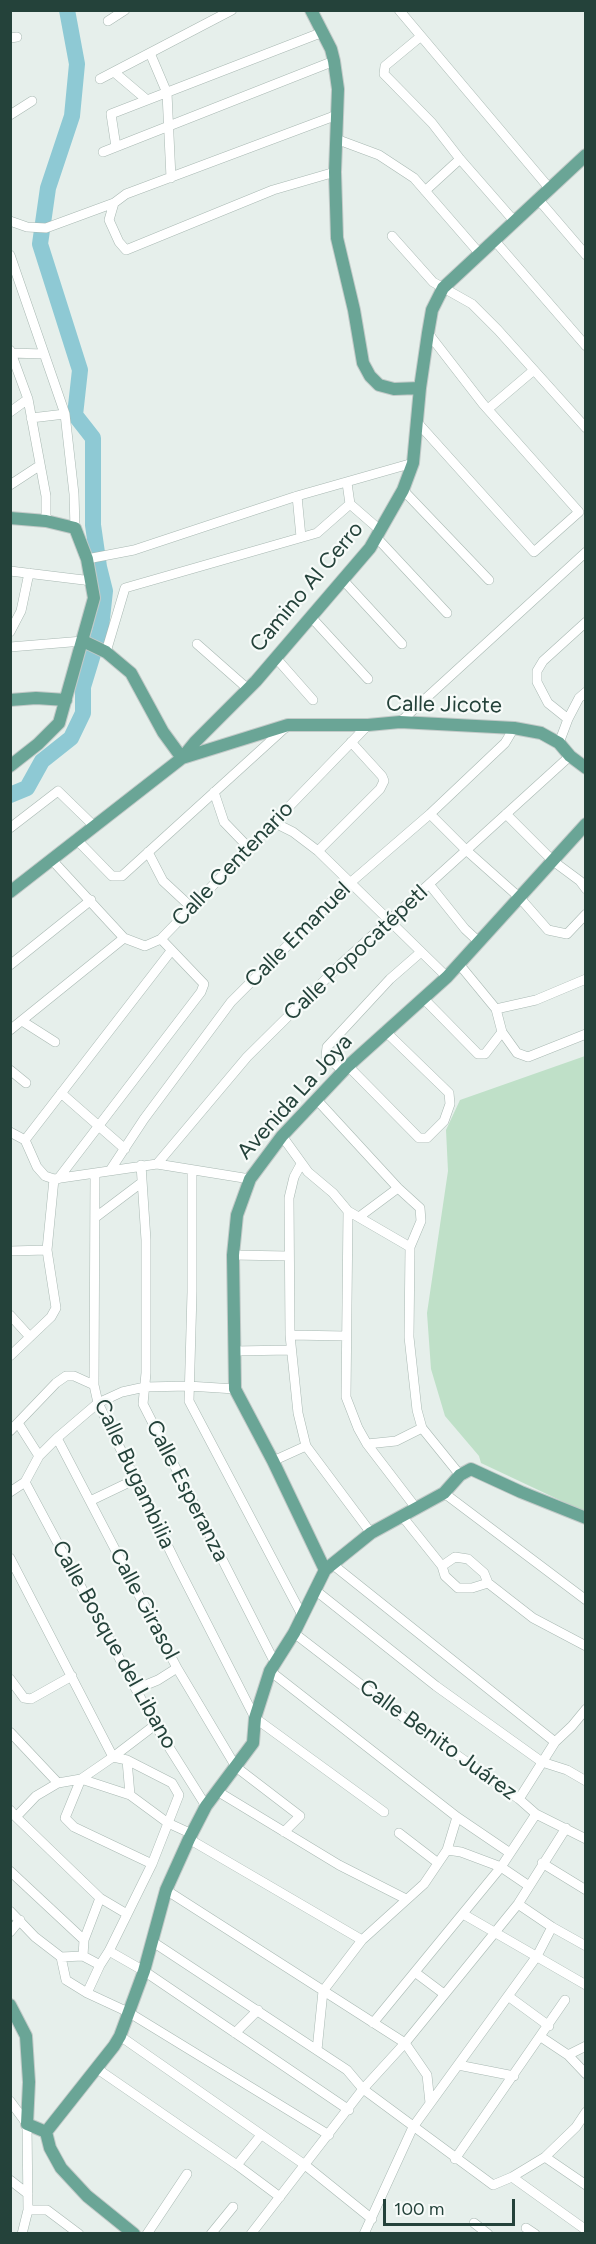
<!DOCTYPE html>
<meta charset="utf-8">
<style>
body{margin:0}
#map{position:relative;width:596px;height:2244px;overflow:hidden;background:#e6efeb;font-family:Figtree,sans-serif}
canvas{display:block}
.frame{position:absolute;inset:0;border:12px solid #24423a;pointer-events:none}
.scale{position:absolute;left:383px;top:2199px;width:132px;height:27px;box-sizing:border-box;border:3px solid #24423a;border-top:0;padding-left:8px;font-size:18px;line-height:21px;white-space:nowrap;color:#24423a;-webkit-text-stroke:4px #f7fbf9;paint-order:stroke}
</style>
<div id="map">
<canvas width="596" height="2244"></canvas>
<div class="frame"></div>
<div class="scale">100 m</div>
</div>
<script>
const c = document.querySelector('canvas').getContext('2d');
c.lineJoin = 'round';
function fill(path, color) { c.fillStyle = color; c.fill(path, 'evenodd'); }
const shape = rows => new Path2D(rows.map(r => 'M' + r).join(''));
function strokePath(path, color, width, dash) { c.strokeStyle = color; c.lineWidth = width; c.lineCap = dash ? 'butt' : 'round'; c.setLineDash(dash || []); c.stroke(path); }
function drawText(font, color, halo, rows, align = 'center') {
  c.font = font + ' Figtree,sans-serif'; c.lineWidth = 4.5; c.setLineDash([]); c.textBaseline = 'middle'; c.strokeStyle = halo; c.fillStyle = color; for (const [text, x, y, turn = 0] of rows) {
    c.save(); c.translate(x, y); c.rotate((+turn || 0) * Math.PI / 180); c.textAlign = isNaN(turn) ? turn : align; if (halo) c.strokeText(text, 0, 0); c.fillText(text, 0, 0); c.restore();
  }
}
const green = shape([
 [585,1056,585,1512,481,1463,479,1456,445,1416,431,1369,427,1313,448,1171,446,1130,460,1100]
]);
const river = shape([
 [10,795,27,788,42,761,71,738,83,713,83,687,101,628,105,591,99,567,93,525,93,438,75,415,80,370,40,244,48,188,72,116,77,64,67,10]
]);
const minor = shape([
 [399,10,550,189],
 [108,21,125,10],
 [420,37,385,66,384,74,432,123,460,159,515,222],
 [10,38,17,37],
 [150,53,167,93,171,178],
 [114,72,147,100],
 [100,79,232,10],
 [10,115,32,101],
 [336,139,379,155,414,178,480,254],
 [116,147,111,114,323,32],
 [103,152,334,61],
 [425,191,460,159],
 [538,199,586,255],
 [114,203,109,220,119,242,126,250,273,190,335,172],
 [10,221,27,227,46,228,114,203,126,194,337,115],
 [392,236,433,282,472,304,498,330,586,428],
 [495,241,586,346],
 [10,255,65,414,74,494,75,528],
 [10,350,28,399,46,496,46,521],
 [10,353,44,354],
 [488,409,534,370],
 [10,412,28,399],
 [31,418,65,414],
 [417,422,534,552,579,512,483,404,428,333],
 [10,485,39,466],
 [403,490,489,580],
 [297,496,301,537],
 [350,504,381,531],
 [377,538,447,613],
 [87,559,134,550,297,496,413,463],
 [10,571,92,581],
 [343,580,402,644],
 [311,617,368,679],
 [10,632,21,611,29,573],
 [197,644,248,689],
 [10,647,83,641],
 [106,652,125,588,317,533,350,504,347,483],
 [276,658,313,700],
 [568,719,548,703,537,682,537,671,543,661,586,622],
 [400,722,586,552],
 [559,743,568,719,579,698,586,692],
 [214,792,224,822,249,848],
 [430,814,466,850,520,898,548,930,567,934,586,914],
 [506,814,553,861,580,881,586,889],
 [273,822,293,832,318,851,447,977],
 [10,828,58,791,93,825],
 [76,839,112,876,122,876,286,727],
 [318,851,380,789,384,781,382,776,351,742],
 [148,852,163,881,191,907],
 [52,860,124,938,145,946,161,939],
 [429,884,465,929,479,942],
 [459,964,496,1009,502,1032,517,1053,528,1057,586,1034],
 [10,965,91,900],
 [424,999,478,1054,485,1054,502,1032],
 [496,1009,536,1000,586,979],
 [22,1021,55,1042],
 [10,1030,124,938],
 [348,1066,419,1138,427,1138,444,1121,450,1104,449,1093,385,1031],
 [10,1070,26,1083],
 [343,1071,326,1056,327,1047,390,979,421,952],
 [61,1093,125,1149],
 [317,1100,398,1188,420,1208,421,1221,410,1247,409,1337,417,1410,422,1428,460,1475],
 [10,1132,25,1140,37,1167,45,1176,54,1179,157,1164,250,1179],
 [282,1136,308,1172,333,1193,348,1211,346,1397,358,1428,367,1444,416,1508],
 [25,1140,171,951],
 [157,1164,247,1057,341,964,570,756],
 [301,1164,294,1177,289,1198,290,1335,298,1413,306,1446,371,1533],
 [141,1165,146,1240,146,1373,143,1404,275,1663],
 [111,1169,144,1119,231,1002,350,883,430,814,505,743,514,728],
 [192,1171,192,1292,189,1401,303,1617],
 [95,1174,94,1385,98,1403,177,1565,255,1718,384,1812],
 [58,1179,201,992,204,984,161,939,368,725],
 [348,1211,410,1247],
 [96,1217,141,1183],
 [359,1217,398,1188],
 [10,1251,47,1250],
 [233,1255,288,1256],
 [10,1315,30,1337],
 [290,1335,346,1336],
 [234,1351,291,1350],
 [10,1356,51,1317,56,1308,47,1250,54,1179],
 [18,1423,39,1456],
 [10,1431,56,1383,66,1376,74,1376,94,1385],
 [57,1438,177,1668,236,1767,300,1816,284,1832],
 [367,1444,396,1441,422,1428],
 [273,1461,306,1446],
 [25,1482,155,1725,206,1806],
 [10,1492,25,1482,39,1456,57,1438,98,1403,122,1392,145,1387,188,1386,235,1389],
 [444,1493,586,1600],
 [90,1501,136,1479],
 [402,1516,442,1566,455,1557,468,1559,484,1573,488,1583,533,1618,586,1646],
 [10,1558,113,1757,81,1779,58,1783,10,1732],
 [332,1564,555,1742],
 [442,1566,445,1576,458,1588,472,1588,488,1583],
 [315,1590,436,1686,542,1762,567,1770,586,1781],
 [294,1633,403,1717,519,1799,536,1814,586,1839],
 [270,1671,457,1817,510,1853],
 [10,1679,24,1698,31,1699,72,1676],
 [136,1689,158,1680,177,1668],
 [127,1760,130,1795,168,1823,192,1834],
 [217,1791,339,1865,406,1899],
 [130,1795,81,1779,65,1818,74,1827,152,1864],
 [519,1799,555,1742,572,1726,586,1709],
 [10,1810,16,1817,36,1796,58,1783],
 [16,1817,100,1898,127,1914],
 [399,1833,438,1863],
 [189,1839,362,1940],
 [447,1850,461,1852,501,1867,529,1886],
 [542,1863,586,1890],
 [10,1871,84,1940,83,1956,100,1965],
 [166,1890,405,2043,427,2075,430,2103],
 [518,1904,552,1927,586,1946],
 [10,1911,35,1937,61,1957,83,1956],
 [463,1914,586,1985],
 [10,1932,20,1920],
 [84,1940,100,1898],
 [153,1942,347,2070,363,2089,493,2185,512,2177,545,2157,576,2127,586,2112],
 [109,1951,144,1971,349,2110],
 [61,1957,66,1980,87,1993,128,2012,329,2135],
 [416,1973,444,1994],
 [87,1993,100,1965,109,1951,152,1864,179,1795,172,1783,127,1760,113,1757,155,1725],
 [508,1996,549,2026],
 [373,2023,501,1867,536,1814],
 [235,2033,258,2010],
 [120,2036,305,2165,372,2219],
 [541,2037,568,2055,586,2074],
 [317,2050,323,1991,362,1940,424,1884,447,1850,457,1817],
 [568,2055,586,2046],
 [458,2065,514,2076],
 [96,2068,237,2165,280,2197],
 [10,2101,27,2124,28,2210,22,2234],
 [545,2157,586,2185],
 [455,2159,565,2000],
 [237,2165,261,2135],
 [512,2177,586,2230],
 [10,2180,28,2194],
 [28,2210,47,2210,79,2234],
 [474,2223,488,2234],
 [526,2228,535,2234],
 [147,2234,187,2174],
 [211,2234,233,2207],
 [251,2234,363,2089,405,2043,518,1904,566,1828],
 [364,2234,413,2127,537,1956,552,1927]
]);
const major = shape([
 [311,10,331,49,334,61,338,89,335,172,337,238,354,310,363,363,370,376,379,385,394,389,420,388],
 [10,518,46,521,75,528,87,559,94,598,59,723,38,744,10,766],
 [83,641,106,652,131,673,163,732,182,758],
 [10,700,36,698,66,700],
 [182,758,195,742,256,681,370,548,403,490,413,463,420,388,428,333,432,310,443,288,586,155],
 [10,892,182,758,288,725,368,725,400,722,514,728,541,733,559,743,570,756,586,768],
 [325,1570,273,1461,235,1389,233,1255,237,1215,250,1179,282,1136,348,1066,447,977,586,824],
 [10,2005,26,2036,29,2082,27,2124,46,2132],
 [46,2132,114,2046,120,2036,144,1971,166,1890,189,1839,206,1806,253,1743,255,1718,270,1671,294,1633,325,1570,371,1533,444,1493,460,1475,471,1469,521,1492,586,1518],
 [46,2132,50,2148,61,2168,87,2196,134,2234]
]);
const streetNames = [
 ["Camino Al Cerro",307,587,-50],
 ["Calle Jicote",444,705,1],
 ["Calle Centenario",233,864,-46],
 ["Calle Emanuel",298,935,-45],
 ["Calle Popocatépetl",356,953,-43],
 ["Avenida La Joya",295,1097,-48],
 ["Calle Bugambilia",134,1474,65],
 ["Calle Esperanza",187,1491,63],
 ["Calle Girasol",144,1604,62],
 ["Calle Bosque del Libano",114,1645,61],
 ["Calle Benito Juárez",438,1740,36]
];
fill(green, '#bfe0c8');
strokePath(river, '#8ec9d4', 16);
strokePath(minor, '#a8b8b2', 10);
strokePath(major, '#c2cac8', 14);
strokePath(minor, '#fff', 9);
strokePath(major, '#6aa596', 12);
drawText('22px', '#24423a', '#f7fbf9', streetNames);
</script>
